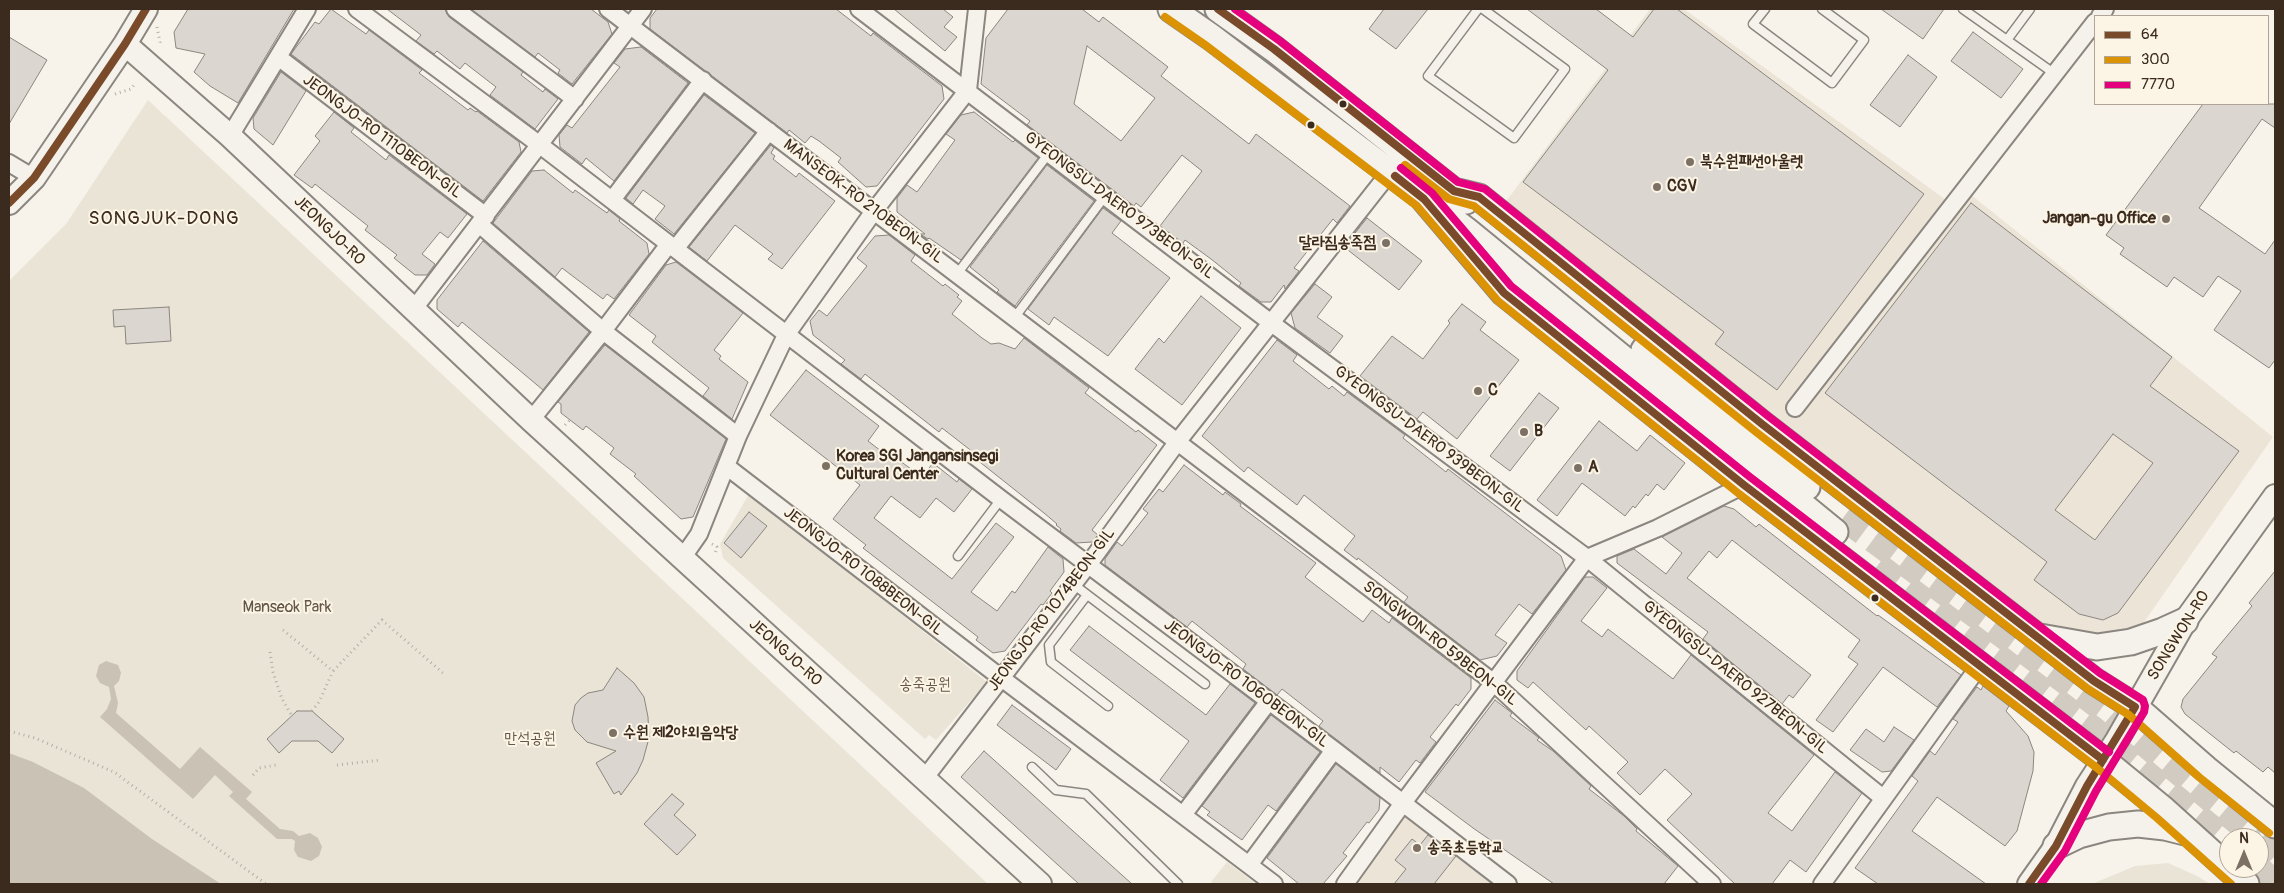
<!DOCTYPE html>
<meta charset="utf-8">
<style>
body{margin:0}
#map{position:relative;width:2284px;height:893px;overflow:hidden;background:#f7f3ea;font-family:Pangolin,sans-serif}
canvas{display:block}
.frame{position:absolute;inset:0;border:10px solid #3b2a1e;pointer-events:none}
.legend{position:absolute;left:2094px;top:15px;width:175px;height:90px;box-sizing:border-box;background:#fcf5e5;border:1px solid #afa495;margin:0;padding:6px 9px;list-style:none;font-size:15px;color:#3b2a1e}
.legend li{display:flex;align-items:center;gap:10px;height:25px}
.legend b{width:25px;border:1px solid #afa495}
.north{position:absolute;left:2219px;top:828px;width:50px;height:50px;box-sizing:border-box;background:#fcf5e5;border:1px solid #afa495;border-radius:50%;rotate:0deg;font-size:14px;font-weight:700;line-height:20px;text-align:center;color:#3b2a1e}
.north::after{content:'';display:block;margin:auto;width:18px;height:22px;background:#7d7065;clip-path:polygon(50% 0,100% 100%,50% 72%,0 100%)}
</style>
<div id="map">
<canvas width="2284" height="893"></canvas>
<div class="frame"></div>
<ul class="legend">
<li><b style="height:6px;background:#7a4b2a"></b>64</li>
<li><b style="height:6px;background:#db9304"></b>300</li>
<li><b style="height:6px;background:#e5007d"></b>7770</li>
</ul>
<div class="north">N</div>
</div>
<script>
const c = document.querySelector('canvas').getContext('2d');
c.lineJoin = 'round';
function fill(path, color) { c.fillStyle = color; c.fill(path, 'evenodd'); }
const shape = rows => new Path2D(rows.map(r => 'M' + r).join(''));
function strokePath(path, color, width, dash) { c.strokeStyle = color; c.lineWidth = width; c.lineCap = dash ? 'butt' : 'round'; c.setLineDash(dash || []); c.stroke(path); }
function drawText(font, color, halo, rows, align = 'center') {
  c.font = font + ' Pangolin,"Poor Story",sans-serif'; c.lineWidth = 4; c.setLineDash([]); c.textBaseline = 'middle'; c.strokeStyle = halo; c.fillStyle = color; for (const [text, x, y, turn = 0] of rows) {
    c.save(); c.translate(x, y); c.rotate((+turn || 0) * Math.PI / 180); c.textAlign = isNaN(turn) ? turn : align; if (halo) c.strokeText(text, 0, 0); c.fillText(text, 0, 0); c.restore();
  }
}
const built = shape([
 [1650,9,1684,9,1957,208,1970,194,2273,437,2142,625,2121,634,2094,635,2045,626,1504,204],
 [1406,811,1500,884,1356,884]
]);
const green = shape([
 [148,100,685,601,988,884,9,884,9,281,66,224],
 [749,494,987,682,936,740,929,735,925,739,723,558,720,544],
 [1227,862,1256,884,1214,884,1211,882],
 [2168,863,2197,876,2210,884,2092,884,2135,866]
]);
const water = shape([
 [106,661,118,665,121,673,119,681,114,686,118,703,116,713,180,769,200,747,252,792,246,799,280,829,293,831,299,836,310,833,318,838,322,847,319,856,311,861,298,857,294,850,295,841,292,839,277,839,229,796,233,792,215,775,193,799,100,717,107,709,111,699,109,687,100,683,96,676,99,665],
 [9,753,33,762,84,788,152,839,221,884,9,884]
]);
const building = shape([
 [188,9,294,9,238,103,210,86,194,72,205,54,176,48,174,32,188,9],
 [331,9,366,34,369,30,422,70,419,73,468,110,470,108,476,112,477,111,519,142,521,152,483,201,291,54,315,22,319,24,331,9],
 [387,9,445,9,449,17,523,72,521,75,543,92,545,89,558,99,535,129,490,95,496,87,465,63,460,69,437,51,434,54,416,41,421,35,387,9],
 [471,9,591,9,608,22,612,34,572,84,558,73,560,70,538,53,535,57,471,9],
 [657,9,836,9,871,36,873,33,942,86,944,99,877,186,866,187,838,162,841,158,819,141,811,136,805,143,789,130,787,133,650,29,650,18,657,9],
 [894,9,943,9,953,17,944,27,957,37,945,51,894,9],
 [1008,9,1082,9,1099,22,1103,17,1168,67,1161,76,1249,144,1256,134,1350,206,1337,223,1333,219,1294,268,1299,271,1285,289,1284,285,1271,302,1261,302,1239,286,1241,283,1211,259,1185,240,1183,243,1160,226,1202,171,1182,155,1141,207,1136,203,1134,206,1027,125,1030,121,981,84,986,38,1008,9],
 [1087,46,1155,98,1121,141,1074,104,1087,46],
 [1384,9,1428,9,1396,49,1369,29,1384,9],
 [1527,9,1596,9,1633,37,1654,9,1677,9,1924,194,1777,390,1715,344,1724,332,1523,182,1608,70,1527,9],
 [1881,9,1944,9,1923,39,1881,9],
 [1973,32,2023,69,2001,98,1951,61,1973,32],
 [9,37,47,60,9,124,9,37],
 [641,47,688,83,614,181,586,158,582,164,560,147,559,135,567,125,572,128,620,67,614,63,625,49,641,47],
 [1908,55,1937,77,1900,127,1870,105,1908,55],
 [281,72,306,91,273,145,254,129,253,118,281,72],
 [704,95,755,133,674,234,655,219,665,206,643,190,633,204,626,198,704,95],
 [2203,104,2275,104,2275,128,2262,119,2199,208,2265,254,2275,240,2275,360,2269,368,2214,330,2241,291,2218,276,2203,297,2174,277,2167,287,2120,254,2124,248,2106,235,2203,104],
 [334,112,354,128,351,132,386,160,389,155,467,214,448,238,440,232,422,254,435,264,427,275,415,275,394,258,397,255,365,230,368,226,344,207,315,184,312,188,294,175,320,141,315,136,334,112],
 [974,112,1013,142,1015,140,1038,158,961,260,929,238,928,239,920,234,925,234,897,212,897,198,907,185,917,192,955,140,946,134,961,115,974,112],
 [771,145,774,148,771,153,775,156,773,159,796,177,799,173,835,201,782,269,768,259,773,254,735,225,707,261,689,247,771,145],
 [1047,165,1094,201,1015,306,997,292,999,290,970,267,1047,165],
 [544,170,573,193,575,190,607,213,609,210,620,219,619,221,647,243,649,254,614,299,607,294,603,299,562,268,555,277,493,223,532,171,544,170],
 [1971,203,2172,357,2150,386,2239,451,2118,613,2103,620,2079,614,2034,580,2047,562,1825,393,1971,203],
 [2113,434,2153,463,2095,540,2055,510,2113,434],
 [1103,208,1121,221,1112,233,1170,278,1108,356,1054,317,1049,325,1028,309,1103,208],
 [1367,218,1422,261,1399,290,1344,247,1367,218],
 [889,235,915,255,911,261,943,286,945,284,959,295,957,297,962,301,952,314,982,338,991,344,999,343,1015,349,1024,338,1089,388,1085,393,1136,432,1138,430,1157,445,1092,530,1098,535,1092,542,1076,543,1060,531,1061,529,1056,525,1057,524,1044,513,976,459,978,456,942,428,939,432,865,374,861,379,841,364,845,360,813,335,810,321,819,310,827,316,867,266,857,258,875,236,889,235],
 [483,241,589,332,543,390,462,322,458,327,437,309,437,300,483,241],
 [676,262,743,313,714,350,721,356,719,359,748,382,732,419,703,396,709,388,652,342,656,336,629,315,666,265,676,262],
 [1315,284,1332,297,1317,317,1343,336,1330,353,1295,328,1291,313,1315,284],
 [1201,296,1241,328,1182,405,1135,369,1159,338,1164,343,1201,296],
 [1462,304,1486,322,1480,330,1519,360,1457,439,1423,412,1417,419,1360,376,1392,336,1423,359,1450,323,1448,321,1462,304],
 [169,307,171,341,126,344,125,326,114,327,113,310,169,307],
 [1277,340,1297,355,1293,361,1329,389,1332,386,1344,396,1347,392,1405,435,1403,438,1446,472,1448,469,1561,556,1566,570,1532,614,1519,604,1495,635,1507,643,1497,656,1480,660,1404,602,1408,597,1358,558,1357,560,1344,550,1355,536,1304,495,1297,505,1248,467,1244,472,1202,436,1277,340],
 [605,345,726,439,693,517,681,519,634,476,636,474,610,454,614,448,586,426,583,430,561,413,561,404,558,402,605,345],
 [806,370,879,426,868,441,894,461,896,458,922,477,933,463,957,482,959,479,972,489,954,512,936,498,920,518,891,496,874,518,952,579,996,523,1014,537,971,592,997,611,1012,591,1015,593,1048,547,1063,559,1064,572,1050,591,1052,593,1043,605,1041,604,1005,651,993,653,976,640,978,637,863,548,866,545,833,519,860,485,770,415,806,370],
 [1539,393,1559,408,1510,471,1490,456,1539,393],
 [1599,421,1637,451,1650,435,1685,463,1664,490,1657,484,1648,496,1646,494,1635,508,1633,506,1625,516,1582,483,1557,516,1537,500,1599,421],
 [1184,465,1223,495,1225,492,1241,504,1240,506,1316,563,1305,577,1363,622,1372,610,1389,623,1392,618,1471,678,1471,689,1458,706,1456,704,1430,737,1436,742,1420,763,1416,760,1399,782,1380,767,1380,773,1319,726,1323,721,1282,689,1277,695,1243,669,1246,664,1192,621,1187,627,1105,565,1105,559,1117,542,1122,546,1148,513,1143,509,1159,489,1163,492,1184,465],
 [1724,506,1734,509,1756,527,1759,524,1877,616,1878,615,1961,675,1937,707,1883,667,1833,732,1816,720,1858,664,1848,657,1860,640,1732,540,1717,558,1709,551,1687,578,1811,675,1793,698,1789,695,1782,704,1703,639,1708,632,1617,563,1617,556,1634,549,1666,574,1682,553,1662,537,1724,506],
 [749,512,767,526,741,558,724,543,749,512],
 [2275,571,2275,773,2268,767,2263,772,2236,751,2234,753,2185,714,2181,707,2183,699,2217,657,2212,654,2252,606,2249,603,2275,571],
 [1585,577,1593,577,1607,588,1581,621,1602,637,1608,629,1673,679,1691,655,1814,755,1768,813,1792,831,1835,772,1862,793,1806,872,1790,860,1772,884,1735,884,1667,820,1692,794,1665,769,1640,795,1617,773,1628,762,1589,726,1586,730,1533,682,1528,688,1517,680,1517,671,1585,577],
 [1089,626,1206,715,1230,684,1255,703,1183,798,1160,780,1189,741,1070,650,1089,626],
 [617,668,634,683,644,697,648,717,649,738,643,760,637,773,621,795,619,791,614,794,596,763,616,751,587,742,575,730,572,721,575,705,581,698,588,693,603,690,617,668],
 [1983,686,2009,706,2006,711,2028,736,2034,752,2033,771,2017,831,2005,846,1937,797,1912,831,1986,884,1878,884,1855,868,1918,781,1912,776,1930,751,1935,755,1958,722,1953,719,1977,687,1981,690,1983,686],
 [1495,700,1512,713,1510,716,1534,734,1539,738,1537,740,1553,751,1591,786,1589,789,1624,816,1637,829,1636,831,1678,866,1664,884,1554,884,1473,828,1425,792,1495,700],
 [1012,705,1071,749,1056,770,997,725,1012,705],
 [297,711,312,711,344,739,332,753,318,741,292,741,279,753,267,739,297,711],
 [1271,715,1320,752,1276,811,1268,805,1242,840,1207,815,1210,812,1202,806,1271,715],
 [1894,727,1914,740,1891,771,1882,772,1850,750,1866,729,1884,742,1894,727],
 [984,751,1132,884,1079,884,961,777,984,751],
 [1336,764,1380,798,1379,810,1369,823,1367,822,1343,853,1347,856,1323,884,1299,884,1267,858,1336,764],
 [672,794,684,804,674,815,696,835,677,855,644,824,672,794],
 [1428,835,1456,856,1434,884,1394,884,1406,869,1395,860,1412,839,1420,845,1428,835]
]);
const primaryTunnel = shape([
 [1843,518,2110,715,2256,838],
 [1878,565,2094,729,2229,842],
 [2259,841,2275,856],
 [2259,868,2275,883]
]);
const path = shape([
 [157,27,160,42,159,46],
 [115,94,131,89,134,85],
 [565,425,570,420],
 [9,460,14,460],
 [712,544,717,547,715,554],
 [283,630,333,671,382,620,444,674],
 [270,652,273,672,282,699,292,716],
 [312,711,319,702,333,671],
 [9,731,35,738,114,772,266,884],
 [337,765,381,760],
 [253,775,259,768,276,765]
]);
const lane = shape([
 [1478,9,1428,76,1514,138,1565,69,1483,9],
 [1765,9,1753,24,1832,83,1864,40,1822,9],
 [1963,9,2055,74],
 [2007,40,2030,9],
 [957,274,1049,153],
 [1015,317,1105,196],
 [958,556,1001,499],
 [1073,584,1205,684],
 [1087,595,1049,645,1051,662,1108,706],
 [1032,767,1056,790,1086,794,1178,884]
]);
const street = shape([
 [357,9,540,145,1001,499,1334,750,1508,884],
 [455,9,575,99],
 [608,9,1493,682,1712,884],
 [859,9,1270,322,1587,558,1883,798],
 [2100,16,2105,9],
 [278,57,486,216],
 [230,136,307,9],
 [9,163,34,178],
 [612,200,703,80],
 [479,224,603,331,738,436],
 [675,249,769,131],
 [413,310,643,9],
 [1795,408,2095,22],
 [531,420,603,331,669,244],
 [726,466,1000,677,1274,884],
 [683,557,699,534,738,436,786,335,874,211,968,90,977,9],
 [924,779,1088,565,1178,441,1390,172],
 [1183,815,1269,701],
 [1249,865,1334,750],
 [1345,884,1403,803,1587,558,1658,528,1744,485],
 [1822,884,1980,665]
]);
const secondary = shape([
 [125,44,230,136,531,420,1040,884],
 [9,203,34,178,125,44,146,9],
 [2029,884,2056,846,2087,786,2117,740,2185,621,2275,496]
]);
const primary = shape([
 [1171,9,1210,36,1466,230,1835,532],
 [1218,9,1274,49,1466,201],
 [1454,191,1479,197,1762,424,2094,681,2135,707,2206,769,2275,825],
 [1424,199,1504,293,1744,485,2103,760,2164,810,2246,884],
 [1644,350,1807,487],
 [2040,637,2097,647,2131,642,2163,631,2185,621],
 [2056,846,2079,835,2109,827,2138,824,2165,827,2189,833]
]);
const bus1 = shape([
 [1218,9,1274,49,1454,191,1479,197,1762,424,2094,681,2135,707,2087,786,2056,846,2029,884],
 [1395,176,1424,199,1504,293,1744,485,2103,760],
 [9,203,34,178,125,44,146,9]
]);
const bus2 = shape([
 [1165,17,1204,44,1417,206,1498,301,1738,493,2097,768,2157,818,2231,884],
 [1405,165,1449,199,1474,206,1756,432,2088,689,2129,715,2199,777,2269,833]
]);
const bus3 = shape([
 [1235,9,1280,41,1458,182,1485,189,1768,416,2100,673,2143,700,2145,706,2144,712,2096,791,2065,851,2041,884],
 [1401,168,1432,193,1511,286,1750,477,2109,752]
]);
const markers = [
 [1343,104,4.5,"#3b2a1e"],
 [1311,125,4.5,"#3b2a1e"],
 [1690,162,5,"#7d7065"],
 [1657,187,5,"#7d7065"],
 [2166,219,5,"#7d7065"],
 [1386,243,5,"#7d7065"],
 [1478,391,5,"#7d7065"],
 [1524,432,5,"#7d7065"],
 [826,466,5,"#7d7065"],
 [1578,468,5,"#7d7065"],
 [1875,598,4.5,"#3b2a1e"],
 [613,733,5,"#7d7065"],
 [1417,848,5,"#7d7065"]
];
const streetNames = [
 ["JEONGJO-RO 1110BEON-GIL",382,137,37],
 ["MANSEOK-RO 210BEON-GIL",863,202,37],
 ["GYEONGSU-DAERO 973BEON-GIL",1119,206,37],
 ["JEONGJO-RO",329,231,44],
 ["GYEONGSU-DAERO 939BEON-GIL",1429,440,37],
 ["JEONGJO-RO 1088BEON-GIL",863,572,38],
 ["JEONGJO-RO 1074BEON-GIL",1052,610,-53],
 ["SONGWON-RO",2179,636,-58],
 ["SONGWON-RO 59BEON-GIL",1440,644,38],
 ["JEONGJO-RO",785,653,42],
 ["GYEONGSU-DAERO 927BEON-GIL",1735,678,39],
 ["JEONGJO-RO 1060BEON-GIL",1246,684,37]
];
const poiNames = [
 ["북수원패션아울렛",1700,162],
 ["CGV",1667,187],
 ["Jangan-gu Office",2156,219,"right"],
 ["달라짐송죽점",1376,243,"right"],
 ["C",1488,391],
 ["B",1534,432],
 ["Korea SGI Jangansinsegi",836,457],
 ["Cultural Center",836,475],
 ["A",1588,468],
 ["수원 제2야외음악당",623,733],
 ["송죽초등학교",1427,848]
];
const parkNames = [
 ["Manseok Park",287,608],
 ["송죽공원",925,685],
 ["만석공원",530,739]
];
const quarterNames = [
 ["SONGJUK-DONG",164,219]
];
fill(built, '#ebe4d7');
fill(green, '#eae4d7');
fill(water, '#cac2b5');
fill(building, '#dbd7d0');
strokePath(building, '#8b867f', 1);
strokePath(primaryTunnel, '#d1cbc1', 25, [25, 12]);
strokePath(lane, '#8b867f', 11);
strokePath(street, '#8b867f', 20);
strokePath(secondary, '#8b867f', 26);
strokePath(primary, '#8b867f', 29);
strokePath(path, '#b3afa9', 3, [1, 4]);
strokePath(lane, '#f5f2ec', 8);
strokePath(street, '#f5f2ec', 16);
strokePath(secondary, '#f5f2ec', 22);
strokePath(primary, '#f5f2ec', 25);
strokePath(bus1, '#7a4b2a', 8);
strokePath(bus2, '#db9304', 8);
strokePath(bus3, '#e5007d', 8);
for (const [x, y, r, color] of markers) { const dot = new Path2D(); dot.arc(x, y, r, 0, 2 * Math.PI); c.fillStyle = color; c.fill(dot); strokePath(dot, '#fcf5e5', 2); }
drawText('16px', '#3b2a1e', '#fcf5e5', streetNames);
drawText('bold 16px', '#3b2a1e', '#fcf5e5', poiNames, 'left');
drawText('16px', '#645648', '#fcf5e5', parkNames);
c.letterSpacing = '1px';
drawText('19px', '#3b2a1e', '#fcf5e5', quarterNames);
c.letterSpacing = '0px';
</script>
